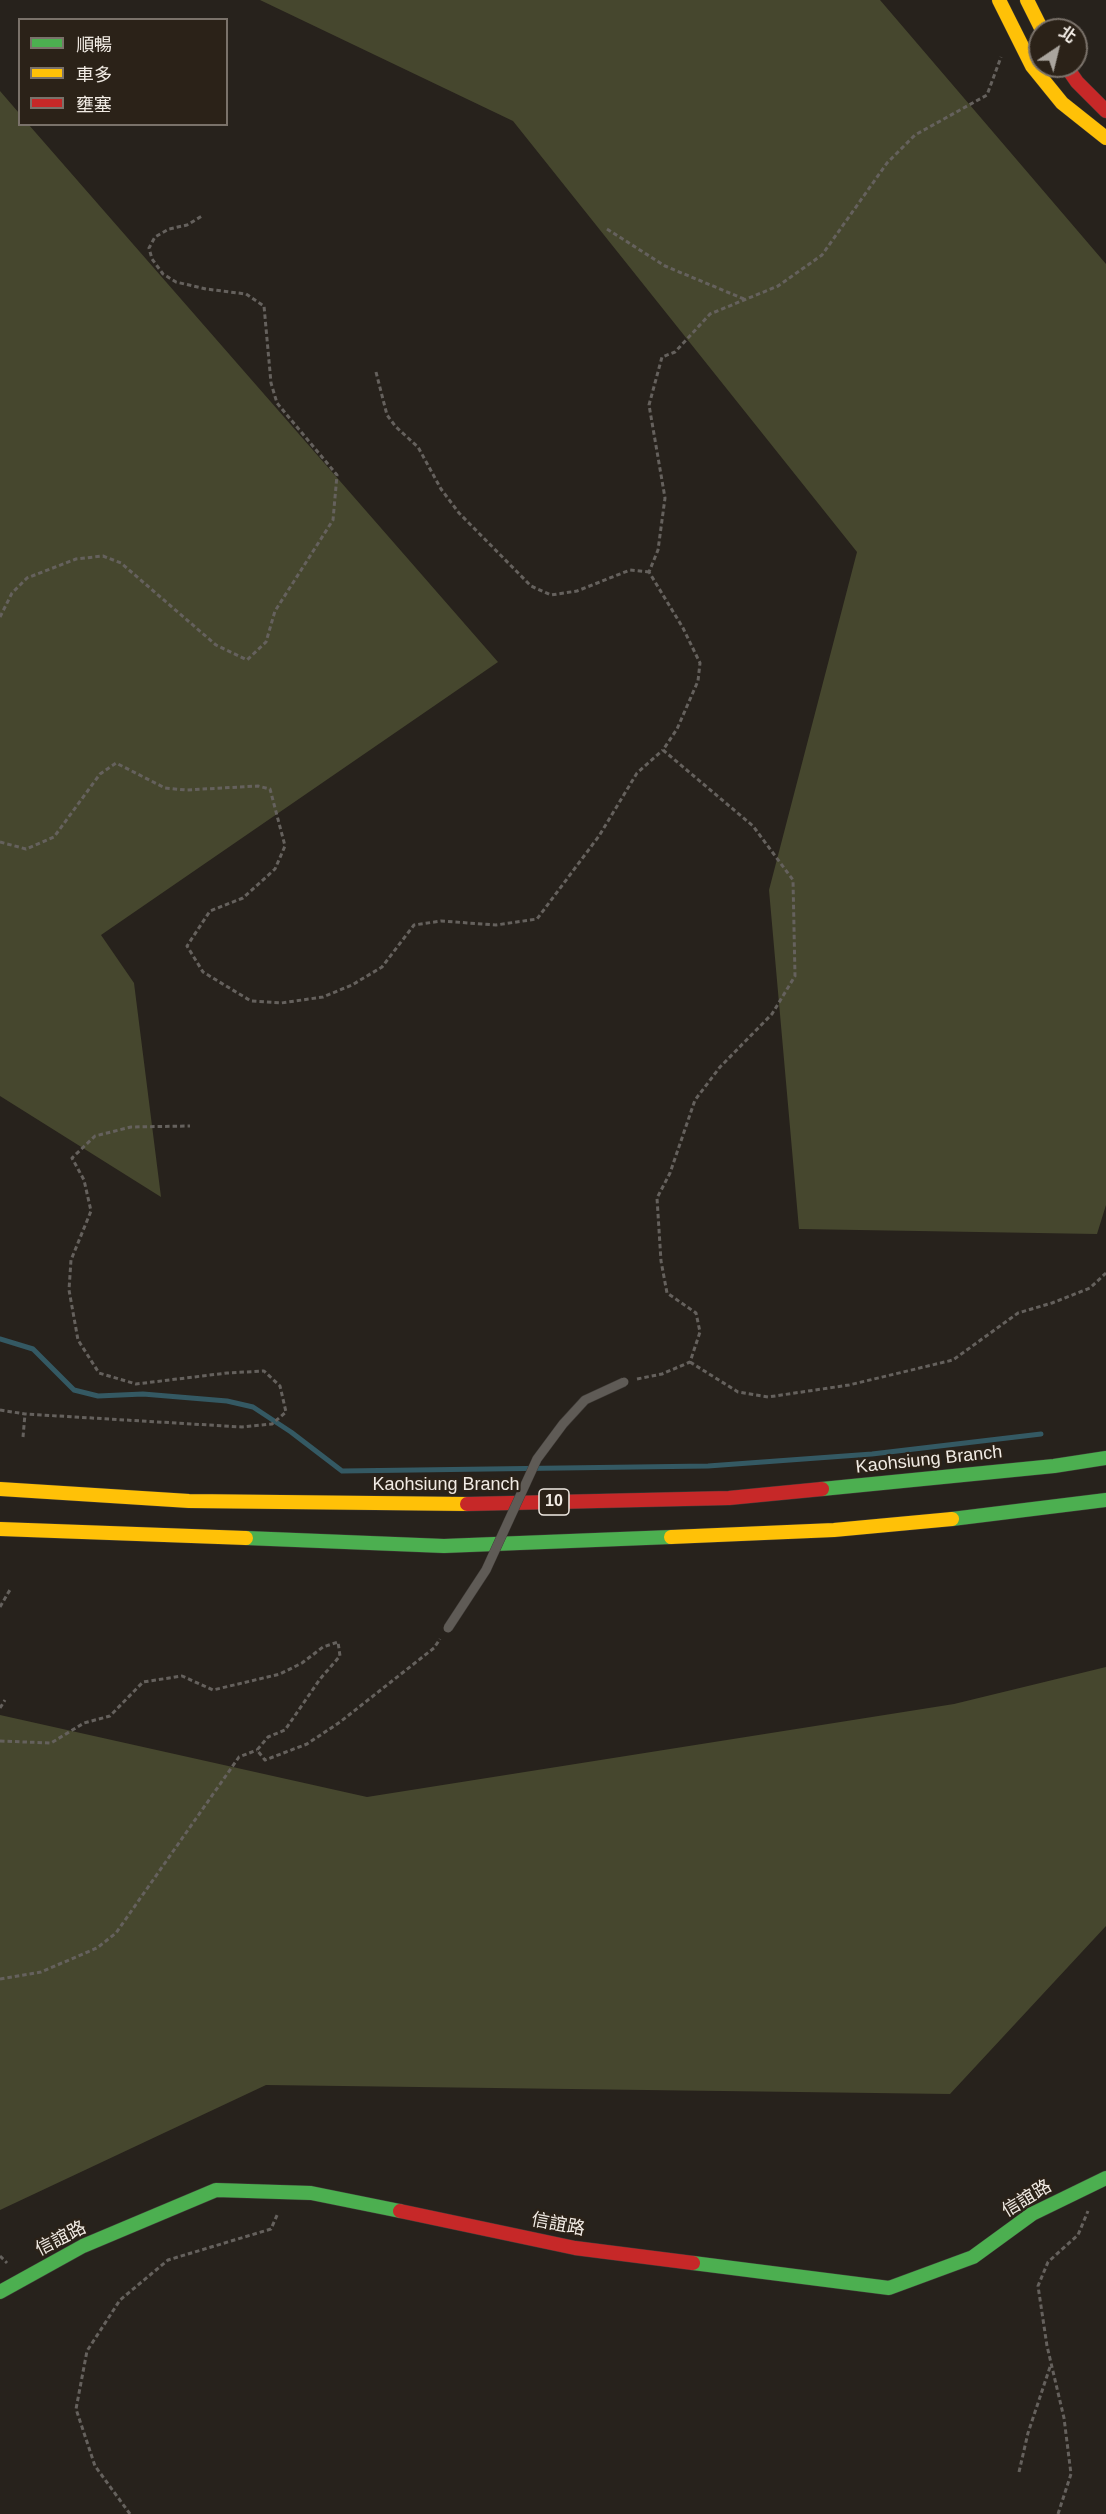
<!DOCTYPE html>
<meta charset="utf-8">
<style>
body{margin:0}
#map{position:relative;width:1106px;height:2514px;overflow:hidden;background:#27221c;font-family:Arial,"Noto Sans TC",sans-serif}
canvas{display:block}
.legend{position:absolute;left:18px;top:18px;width:210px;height:108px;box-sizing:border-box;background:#2b2218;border:2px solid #7a726a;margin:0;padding:8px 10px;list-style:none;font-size:18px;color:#f1ebe4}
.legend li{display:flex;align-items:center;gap:12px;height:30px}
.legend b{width:30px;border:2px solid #7a726a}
.north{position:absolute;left:1028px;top:18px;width:60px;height:60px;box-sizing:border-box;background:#2b2218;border:2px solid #7a726a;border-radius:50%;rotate:35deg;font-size:16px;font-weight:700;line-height:24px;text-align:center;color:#f1ebe4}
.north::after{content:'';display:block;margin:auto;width:21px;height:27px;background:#aaa59e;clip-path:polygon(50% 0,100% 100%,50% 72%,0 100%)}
</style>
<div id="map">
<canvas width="1106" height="2514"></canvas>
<ul class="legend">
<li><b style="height:8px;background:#4caf50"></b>順暢</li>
<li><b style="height:8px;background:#ffc107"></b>車多</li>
<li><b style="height:8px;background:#c62828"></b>壅塞</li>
</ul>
<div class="north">北</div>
</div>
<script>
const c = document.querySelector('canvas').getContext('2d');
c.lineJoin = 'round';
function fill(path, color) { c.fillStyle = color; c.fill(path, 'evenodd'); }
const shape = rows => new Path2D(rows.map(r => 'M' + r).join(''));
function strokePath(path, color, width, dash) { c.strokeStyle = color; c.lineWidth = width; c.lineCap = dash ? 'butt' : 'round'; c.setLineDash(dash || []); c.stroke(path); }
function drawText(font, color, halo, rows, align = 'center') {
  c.font = font + ' Arial,"Noto Sans TC",sans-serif'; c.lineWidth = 4.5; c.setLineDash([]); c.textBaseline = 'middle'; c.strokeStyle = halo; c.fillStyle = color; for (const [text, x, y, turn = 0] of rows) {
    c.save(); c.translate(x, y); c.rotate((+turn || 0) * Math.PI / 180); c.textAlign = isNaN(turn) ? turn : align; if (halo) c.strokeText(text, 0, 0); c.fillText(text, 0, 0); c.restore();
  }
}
const green = shape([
 [260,0,880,0,1106,264,1106,1205,1097,1234,799,1229,769,890,857,552,513,121],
 [0,91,19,113,20,124,29,125,498,662,101,935,134,983,161,1197,0,1096],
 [1106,1667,1106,1926,950,2094,266,2085,0,2210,0,1715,367,1797,954,1704]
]);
const stream = shape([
 [0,1339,33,1349,74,1390,98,1396,143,1394,227,1401,253,1407,291,1432,342,1471,708,1466,872,1454,1041,1434]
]);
const path = shape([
 [607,229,665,266,744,299],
 [376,372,387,415,396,427,418,447,441,489,459,513,531,586,551,595,577,591,630,570,649,572],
 [0,617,12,593,27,578,76,559,103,556,121,563,216,645,247,660,266,642,275,611,333,520,337,475,277,403,271,383,264,306,246,294,206,289,176,282,163,274,152,259,149,248,155,237,169,229,187,225,202,216],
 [0,842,26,849,54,837,100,774,116,763,165,788,186,790,258,786,270,789,285,846,275,869,243,898,210,911,187,946,203,972,251,1001,281,1003,323,997,352,985,382,967,414,925,441,921,496,925,537,919,599,836,637,773,663,750],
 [690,1362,738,1392,768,1397,849,1385,953,1360,1018,1313,1052,1303,1090,1288,1106,1273],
 [637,1379,662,1374,690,1362,700,1332,696,1313,667,1293,661,1261,657,1198,670,1173,695,1100,720,1067,772,1014,795,976,793,880,753,826,663,750,677,729,698,681,700,663,683,628,649,572,658,550,665,498,649,405,662,357,675,352,710,314,778,286,822,255,887,163,915,135,987,95,1001,57],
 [0,1410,25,1414,242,1427,272,1424,286,1412,280,1386,264,1371,227,1373,136,1384,99,1373,78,1340,69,1290,71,1260,91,1211,84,1180,72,1158,95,1136,131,1127,190,1126],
 [23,1437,25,1414],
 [0,1607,11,1588],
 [0,1708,5,1700],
 [0,1741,51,1743,84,1723,110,1716,143,1682,182,1676,213,1690,280,1674,302,1663,323,1647,338,1642,340,1656,320,1679,285,1730,268,1737,257,1750,265,1760,307,1744,340,1722,434,1648,440,1639],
 [0,1979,41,1972,97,1948,116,1933,239,1757,257,1750],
 [0,2256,7,2263],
 [1019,2472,1028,2433,1051,2364],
 [130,2514,95,2466,76,2409,87,2351,120,2300,168,2260,271,2229,278,2213],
 [1058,2514,1071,2474,1064,2418,1047,2346,1038,2286,1048,2262,1078,2235,1088,2211]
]);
const fast = shape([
 [822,1489,1054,1466,1106,1458],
 [952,1519,1106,1500],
 [246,1538,444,1546,671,1537],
 [693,2263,889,2288,973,2257,1032,2214,1106,2178],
 [0,2292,83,2246,216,2190,311,2193,400,2211]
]);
const slow = shape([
 [999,0,1032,66,1062,103,1106,138],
 [1027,0,1042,30],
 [0,1489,189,1501,467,1504],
 [0,1529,246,1538],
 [671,1537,834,1530,952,1519]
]);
const jam = shape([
 [1066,66,1077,82,1106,111],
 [467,1504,729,1498,822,1489],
 [400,2211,575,2248,693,2263]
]);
const laneBridge = shape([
 [448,1628,486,1570,537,1459,563,1424,585,1400,624,1382]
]);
const shields = [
 [554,1502,30]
];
const shieldNames = [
 ["10",554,1502]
];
const streetNames = [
 ["Kaohsiung Branch",929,1460,-6],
 ["Kaohsiung Branch",446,1485],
 ["信誼路",1027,2199,-31],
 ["信誼路",558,2225,11],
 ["信誼路",61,2239,-27]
];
fill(green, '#46472e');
strokePath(stream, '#345963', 5);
strokePath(fast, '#403c38', 15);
strokePath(slow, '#403c38', 15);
strokePath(jam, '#403c38', 15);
strokePath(path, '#65615d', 3, [4.5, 3]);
strokePath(fast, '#4caf50', 14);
strokePath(slow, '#ffc107', 14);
strokePath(jam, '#c62828', 14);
strokePath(laneBridge, '#403c38', 10, []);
strokePath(laneBridge, '#5f5b56', 9);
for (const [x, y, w] of shields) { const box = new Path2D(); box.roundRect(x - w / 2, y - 13, w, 26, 4.5); c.fillStyle = '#2b2218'; c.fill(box); strokePath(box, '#f1ebe4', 1.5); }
drawText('bold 16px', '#f1ebe4', null, shieldNames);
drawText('18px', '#f1ebe4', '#2b2218', streetNames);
</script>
